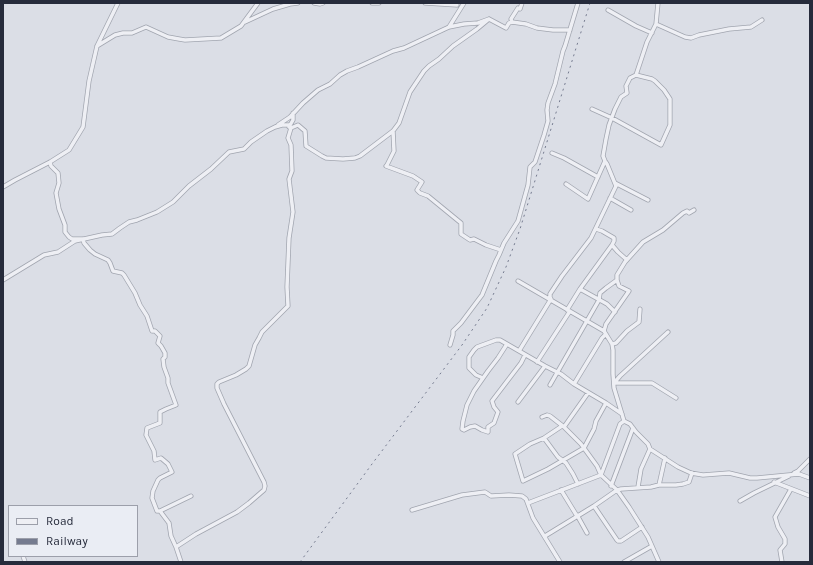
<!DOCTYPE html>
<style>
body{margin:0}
#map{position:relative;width:813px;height:565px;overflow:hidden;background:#dbdee6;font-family:Karla,sans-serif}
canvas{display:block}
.frame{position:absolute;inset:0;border:4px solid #262b3b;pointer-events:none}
.legend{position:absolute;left:8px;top:505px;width:130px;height:52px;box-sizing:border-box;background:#eaedf4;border:1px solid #9c9faa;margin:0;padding:5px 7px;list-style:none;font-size:12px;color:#262b3b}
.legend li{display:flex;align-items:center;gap:8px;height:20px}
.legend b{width:20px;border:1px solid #9c9faa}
</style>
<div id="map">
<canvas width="813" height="565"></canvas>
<div class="frame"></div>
<ul class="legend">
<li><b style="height:5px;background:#eeeff4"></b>Road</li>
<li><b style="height:5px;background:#757b8f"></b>Railway</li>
</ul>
</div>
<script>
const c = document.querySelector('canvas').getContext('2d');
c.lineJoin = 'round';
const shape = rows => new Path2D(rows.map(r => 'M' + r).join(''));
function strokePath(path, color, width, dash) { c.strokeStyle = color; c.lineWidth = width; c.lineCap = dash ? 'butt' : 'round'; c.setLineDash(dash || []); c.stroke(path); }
const minor = shape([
 [314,3,320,4,323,3],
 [372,3,379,3],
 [425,3,457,5],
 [608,10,636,26,652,33],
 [489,19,477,29,453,46,439,59,429,66,424,71,410,92,399,123,393,131,394,151,387,165,386,166,413,176,422,182,417,190,420,193,428,196,461,223,461,234,470,240,474,239,486,245,501,250],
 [245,22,273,9,290,4,298,3],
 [512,22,511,19,518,8,520,9,522,3],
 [656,24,685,37,691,38,699,35,729,29,751,27,762,20],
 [449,27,464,3],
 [97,46,115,35,123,33,132,33,146,27,168,37,179,39,185,40,221,38,241,26,258,3],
 [592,109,612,118,661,145,670,125,670,99,664,90,655,81,652,79,636,75],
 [278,125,290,117,303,103,318,90,330,84,340,75,347,71,358,67,393,51,404,48,449,27,464,24,478,23,489,19,506,28,509,23,512,22,526,24,537,28,553,30,570,30],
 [289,127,293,120,293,113],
 [552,153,564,158,598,177],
 [50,162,51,166,58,173,59,183,56,193,59,209,65,225,65,232,69,237,72,239,83,239,84,243,90,250,95,254,108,260,110,263,113,271,122,273,124,275,135,293,140,305,147,316,152,331,155,331,160,336,158,343,161,346,165,353,165,357,163,359,164,367,168,378,168,383,176,405,166,409,160,412,160,423,147,428,146,435,154,451,155,460,161,458,168,464,172,472,160,478,158,480,153,491,152,498,157,511,160,511,169,523,171,536,176,547,181,562],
 [615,183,648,200],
 [566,184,588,199,605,161],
 [3,187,15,180,50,162,69,150,83,127,89,81,97,46,118,3],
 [610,198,631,210],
 [596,229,602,231,614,238,614,241,612,245,618,252,627,260],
 [3,280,44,255,58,252,75,241,102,235,112,234,120,228,129,222,137,220,157,212,173,202,189,186,211,169,229,152,244,149,251,142,267,131,275,127,282,125,289,125,291,128,298,125,305,131,306,146,322,156,326,158,343,159,355,158,360,156,393,131],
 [518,281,604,331,612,344,613,350,613,374,614,388,624,421,630,424,636,432,648,444,650,449,678,467,691,473,703,475,729,473,750,478,757,478,799,474,810,478],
 [580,289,607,304,615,312],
 [567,310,580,289,612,245],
 [604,331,606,324,629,291,619,286,617,280,617,275,625,262,643,242,663,230,683,213,687,211,689,213,694,210],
 [668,332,620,376,614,383,652,383,676,398],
 [507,344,498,358,488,371,474,391,467,405,463,421,462,429,464,430,470,427,475,426,482,430,488,432,488,427,494,423,498,412,494,407,492,401,521,363,525,355],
 [612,344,616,343,627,331,639,322,640,309],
 [450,345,453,335,453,331,461,323,482,295,496,261,499,255,504,243,518,221,528,185,530,167,535,162,544,135,548,121,547,110,548,103,555,84,563,51,565,46,578,3],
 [519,351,551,299,550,297,550,294,562,276,591,238,616,186,607,164,605,161,603,156,606,139,609,125,615,109,621,97,627,93,626,86,630,78,636,75,647,42,656,24,658,3],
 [537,362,570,311],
 [483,378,476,375,469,368,469,357,474,350,477,347,496,340,500,340,545,366,561,374,574,384,606,403,622,414],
 [574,384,602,338,606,334],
 [550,385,599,300,600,293,606,288,617,280],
 [518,402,545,366],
 [542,417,547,415,550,416,564,427,581,444,597,466,601,475,617,490,629,507,648,537,659,562],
 [562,426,544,438,558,457,566,463,573,474,578,484],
 [564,427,588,393],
 [544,438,530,444,515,454,523,481,548,469,584,448,594,429,596,421,606,403],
 [794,473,798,471,810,459],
 [774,482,810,496],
 [659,485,665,458],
 [611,486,633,428],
 [638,487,641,469,650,449],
 [561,490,577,516],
 [740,501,754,493,789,476],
 [528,503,601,475,620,424,624,421],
 [594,506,617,540,618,541,621,541,642,527],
 [412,510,462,495,485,492,491,496,509,495,522,496,526,499,533,518,560,562],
 [160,511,191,496],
 [577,515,587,533],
 [545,536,594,506,617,490,621,489,651,487,659,485,676,485,683,484,689,482,692,473],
 [176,547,196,534,237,512,249,503,264,490,265,486,264,482,224,404,217,388,217,384,219,382,236,375,246,369,249,366,255,345,259,338,262,332,288,306,287,287,289,238,293,212,289,179,292,171,291,145,288,138,291,128],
 [23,556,25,562],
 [624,562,652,546],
 [782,562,780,550,785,544,785,539,778,527,775,517,791,489]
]);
const rail = shape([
 [300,562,372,464,462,345,487,308,506,267,520,229,590,3]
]);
strokePath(minor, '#a1a5af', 5);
strokePath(minor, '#eeeff4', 3.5);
strokePath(rail, '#757b8f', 1, [2, 4]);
</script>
